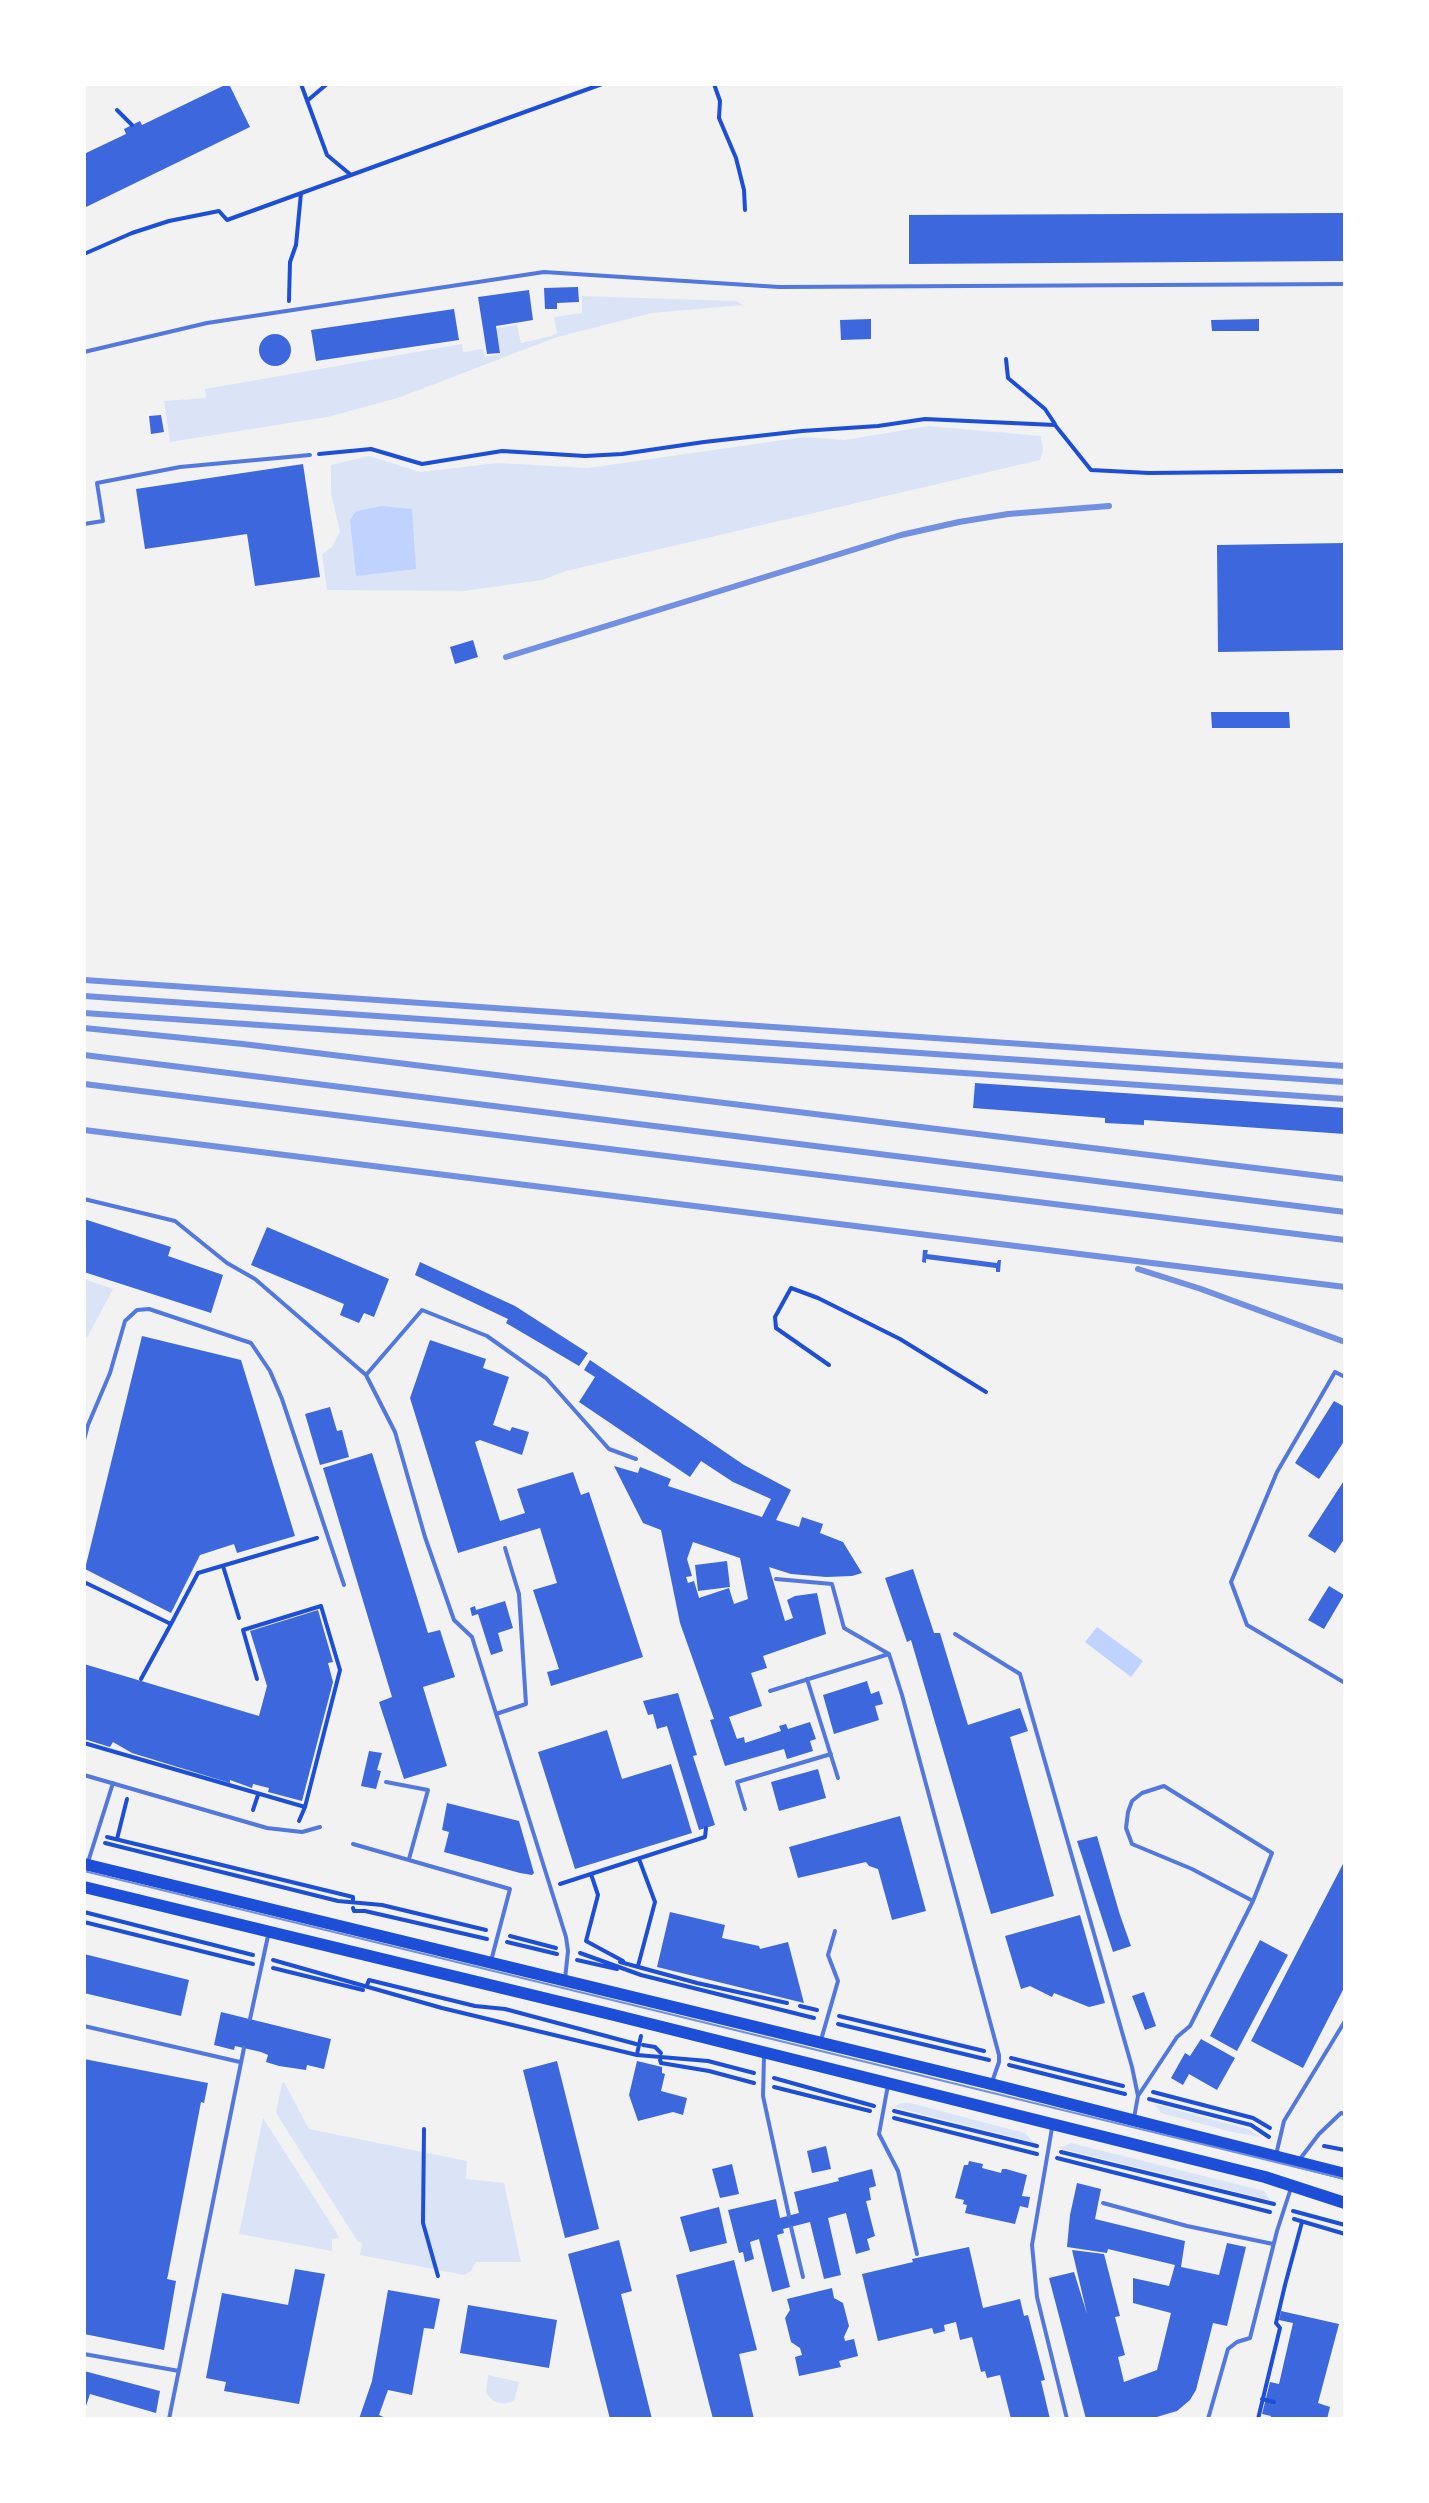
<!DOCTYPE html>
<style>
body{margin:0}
#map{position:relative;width:1429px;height:2503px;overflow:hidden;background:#f2f2f2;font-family:"DejaVu Sans",sans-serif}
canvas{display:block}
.frame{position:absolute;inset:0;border:86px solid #fff;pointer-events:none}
</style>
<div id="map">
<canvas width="1429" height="2503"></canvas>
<div class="frame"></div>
</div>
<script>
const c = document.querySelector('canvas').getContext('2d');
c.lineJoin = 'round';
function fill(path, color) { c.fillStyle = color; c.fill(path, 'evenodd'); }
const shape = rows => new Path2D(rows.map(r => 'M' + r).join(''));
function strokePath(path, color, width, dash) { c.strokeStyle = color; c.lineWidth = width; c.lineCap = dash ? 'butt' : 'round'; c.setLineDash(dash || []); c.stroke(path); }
const green = shape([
 [582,296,736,301,743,305,652,313,557,337,398,398,327,417,170,442,164,401,206,398,205,389,462,344,463,352,483,349,485,357,500,354,496,328,517,325,521,343,551,336,557,333,554,317,582,313],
 [929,426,1041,436,1043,451,1040,460,566,571,542,580,464,591,327,590,322,554,332,547,340,531,331,494,331,465,369,456,420,472,498,463,588,468,804,437,844,440],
 [84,1279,113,1289,87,1338,84,1337],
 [284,2082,309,2129,467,2161,466,2179,504,2183,521,2262,476,2262,471,2271,464,2275,360,2255,362,2243,358,2242,276,2113,282,2083],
 [901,2103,910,2103,1025,2133,1033,2142,894,2107],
 [1154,2104,1248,2129,1261,2137,1232,2132,1161,2113],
 [263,2118,335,2230,339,2238,332,2239,332,2251,239,2234],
 [1071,2143,1264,2191,1270,2200,1059,2148],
 [488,2375,519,2382,514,2401,504,2404,493,2401,486,2393]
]);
const water = shape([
 [382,506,412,509,416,569,356,576,350,520,356,511],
 [1097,1627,1143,1661,1131,1677,1085,1642]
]);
const building = shape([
 [227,84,229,84,250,127,84,208,84,154,126,134,124,129,140,121,142,125],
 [1345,213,1345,261,909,264,909,215],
 [578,287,579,302,557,303,557,309,545,309,544,288],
 [529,290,533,320,496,326,500,353,487,354,478,297],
 [454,309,459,340,316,361,311,330],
 [871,319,871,339,841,340,840,320],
 [1259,319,1259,331,1212,331,1211,320],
 '259 350a16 16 0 1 1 32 0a16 16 0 1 1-32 0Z',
 [161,415,164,432,151,434,149,416],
 [303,464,320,577,255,586,247,534,145,549,136,489],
 [1345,543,1345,650,1218,652,1217,545],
 [473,640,478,657,455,664,450,647],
 [1211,712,1289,712,1290,728,1212,728],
 [975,1083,1345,1108,1345,1134,1144,1120,1144,1125,1105,1123,1105,1118,973,1108],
 [84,1219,171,1247,168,1256,223,1275,211,1313,84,1272],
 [267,1227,389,1279,374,1317,364,1313,359,1323,340,1315,344,1304,251,1265],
 [923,1250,928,1250,927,1254,997,1263,998,1260,1001,1260,1000,1272,996,1272,996,1268,926,1259,926,1263,922,1262],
 [420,1262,515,1306,588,1353,579,1366,506,1323,508,1319,415,1275],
 [142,1336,241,1360,295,1536,237,1553,234,1544,200,1555,171,1613,85,1569],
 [430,1340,486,1359,483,1368,509,1377,493,1425,510,1431,512,1427,529,1432,522,1455,480,1440,475,1442,500,1521,525,1513,517,1489,573,1472,581,1495,589,1492,643,1657,551,1686,547,1672,559,1669,533,1590,557,1583,540,1528,458,1553,410,1398],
 [590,1360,744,1465,791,1490,776,1520,799,1527,802,1517,823,1524,820,1533,843,1542,862,1573,852,1576,826,1577,791,1574,769,1567,785,1621,793,1618,787,1600,795,1596,817,1593,826,1634,763,1656,767,1668,751,1673,762,1706,729,1717,737,1739,744,1737,745,1743,781,1731,779,1726,786,1724,788,1729,810,1722,816,1739,810,1741,813,1751,787,1759,784,1749,725,1766,710,1720,714,1719,680,1623,661,1530,643,1523,614,1466,638,1473,640,1467,671,1479,668,1486,762,1517,771,1499,733,1482,701,1461,690,1477,579,1402,595,1377,584,1370],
 [693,1542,740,1558,748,1599,734,1604,729,1588,699,1598,694,1581,688,1583,686,1577,692,1576,687,1559],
 [1334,1401,1345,1407,1345,1440,1319,1479,1295,1463],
 [330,1407,337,1431,342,1430,349,1457,320,1465,305,1414],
 [372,1453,428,1633,440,1630,455,1677,423,1687,447,1766,404,1779,379,1702,392,1697,323,1468],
 [1345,1479,1345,1538,1335,1553,1308,1536],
 [727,1561,730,1587,698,1591,695,1565],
 [913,1569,934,1633,940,1633,968,1725,1020,1708,1028,1731,1010,1737,1054,1896,991,1914,911,1640,907,1642,885,1578],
 [1329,1586,1344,1595,1324,1629,1308,1620],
 [505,1601,513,1628,498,1633,503,1651,491,1655,478,1614,472,1616,470,1608,475,1606,476,1610],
 [318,1610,333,1662,328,1663,333,1682,302,1801,268,1792,269,1788,253,1784,252,1788,230,1780,230,1783,132,1753,113,1742,110,1747,84,1739,84,1664,259,1716,267,1686,250,1631],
 [867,1681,871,1694,879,1691,883,1704,875,1706,879,1720,834,1734,823,1695],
 [678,1693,697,1755,693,1756,715,1825,699,1830,667,1726,657,1729,653,1714,648,1715,643,1701],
 [607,1730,622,1779,671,1764,692,1833,575,1869,538,1752],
 [369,1751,382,1753,377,1770,381,1771,376,1789,361,1786],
 [818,1769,826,1798,779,1811,771,1782],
 [447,1803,519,1821,534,1873,532,1875,520,1873,444,1852,449,1832,442,1830],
 [900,1816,926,1911,892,1920,878,1869,869,1866,866,1862,798,1878,789,1847],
 [1097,1836,1120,1915,1131,1946,1113,1952,1077,1841],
 [1345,1860,1345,1986,1303,2068,1251,2041],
 [670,1912,725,1925,722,1938,759,1946,760,1949,788,1942,804,2003,657,1967],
 [1080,1915,1105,2003,1089,2007,1054,1993,1052,1997,1030,1986,1021,1989,1005,1936],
 [1260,1940,1288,1955,1237,2051,1210,2036],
 [84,1954,189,1980,181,2016,84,1993],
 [1144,1992,1156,2026,1145,2030,1132,1996],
 [221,2012,331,2039,324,2069,307,2065,306,2070,279,2066,266,2062,268,2055,261,2052,235,2046,234,2050,214,2045],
 [1201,2039,1235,2058,1217,2090,1189,2074,1183,2085,1171,2078,1185,2053,1190,2056],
 [84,2059,208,2083,204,2103,201,2102,168,2275,167,2279,176,2281,164,2350,84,2334],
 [557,2061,599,2229,565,2238,523,2070],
 [637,2061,662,2067,662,2073,665,2074,661,2091,687,2098,683,2115,673,2112,638,2121,629,2095],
 [826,2146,831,2169,812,2173,807,2151],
 [969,2161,983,2164,982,2168,1001,2173,1002,2169,1006,2169,1027,2175,1022,2196,1030,2197,1028,2208,1020,2206,1015,2224,965,2213,967,2205,963,2204,964,2200,955,2198,964,2165,968,2165],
 [732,2164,739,2194,720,2198,712,2169],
 [872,2169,876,2186,869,2188,871,2200,866,2201,875,2236,867,2239,870,2250,856,2254,846,2213,828,2218,841,2275,824,2279,810,2222,783,2229,784,2233,777,2235,790,2287,772,2292,759,2239,750,2242,754,2259,745,2262,743,2252,739,2253,728,2210,776,2199,780,2218,799,2213,794,2192,839,2181,838,2178],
 [1077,2183,1101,2189,1095,2219,1185,2241,1181,2267,1219,2275,1227,2243,1246,2247,1227,2326,1213,2323,1196,2390,1190,2400,1177,2411,1150,2419,1086,2419,1049,2278,1074,2272,1087,2314,1072,2250,1104,2254,1120,2316,1115,2317,1125,2355,1118,2357,1124,2382,1157,2370,1171,2313,1133,2303,1133,2278,1169,2286,1175,2265,1108,2249,1107,2253,1067,2247,1070,2215],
 [719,2207,727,2243,690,2252,680,2217],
 [619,2240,632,2291,621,2294,652,2419,610,2419,568,2254],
 [969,2247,983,2308,1020,2299,1024,2316,1028,2315,1045,2380,1041,2381,1050,2419,1011,2419,1000,2375,987,2378,985,2371,981,2372,972,2337,960,2340,956,2322,944,2325,945,2331,934,2334,932,2328,878,2341,862,2274,913,2262,912,2259],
 [734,2260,757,2350,739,2354,754,2419,713,2419,676,2275],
 [295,2269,325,2274,299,2404,224,2391,226,2382,206,2378,222,2293,288,2305],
 [832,2288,834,2298,843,2303,849,2326,844,2337,845,2341,854,2339,858,2356,839,2361,841,2367,799,2376,795,2357,802,2355,800,2348,791,2342,785,2318,790,2310,787,2299],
 [388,2290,440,2299,434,2329,424,2328,412,2395,388,2390,379,2415,388,2419,359,2419,372,2381],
 [468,2305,557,2320,549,2368,460,2353],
 [1281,2311,1339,2324,1318,2403,1330,2407,1327,2419,1270,2419,1271,2416,1262,2414,1270,2382,1279,2384,1293,2323,1279,2320],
 [84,2371,160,2391,156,2413,90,2394,84,2412]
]);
const path = shape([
 [301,84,327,155,351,175],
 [714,84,720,101,719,118,736,158,744,190,745,210],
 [307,101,327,84],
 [117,110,132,125],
 [84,254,132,233,169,221,219,211,227,220,602,84],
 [289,301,290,262,296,245,301,193],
 [1006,359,1008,378,1045,409,1055,424],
 [319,454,371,449,422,464,502,451,585,456,622,454,704,442,802,431,878,426,925,419,1055,425,1091,470,1149,473,1345,471],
 [829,1365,776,1328,775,1317,791,1288,818,1298,900,1339,986,1392],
 [223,1566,239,1618],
 [84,1582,171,1624,198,1573,317,1538],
 [141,1679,171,1624],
 [257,1679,243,1630,321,1606,340,1670,305,1807,299,1821],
 [84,1743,305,1807],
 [253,1810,258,1795],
 [107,1837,353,1897,353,1900],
 [117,1839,127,1799],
 [105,1843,338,1901,382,1905,486,1930],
 [591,1874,598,1895,586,1941,623,1961],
 [560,1884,705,1837,706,1828],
 [353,1908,354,1911,365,1911,487,1939],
 [84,1912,253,1955],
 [84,1922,253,1964],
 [510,1936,556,1948],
 [507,1942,557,1954],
 [580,1953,641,1975,814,2018],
 [273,1960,442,2008,637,2055,708,2061,754,2073],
 [577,1960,617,1969],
 [620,1962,697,1983,787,2003],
 [638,1966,655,1902,639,1859],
 [273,1968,363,1990],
 [367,1985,369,1980,475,2006,505,2009,636,2044],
 [800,2006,817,2010],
 [839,2016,984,2051],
 [838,2024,989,2060],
 [643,2045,655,2047,661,2053],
 [637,2054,641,2036],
 [1011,2058,1123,2086],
 [660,2060,661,2063,709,2071,754,2083],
 [1009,2065,1125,2094],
 [774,2078,874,2106],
 [774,2087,870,2111],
 [1153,2092,1253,2118,1270,2128],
 [1149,2099,1251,2125,1269,2137],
 [894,2111,1037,2146],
 [894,2118,1037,2154],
 [424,2129,423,2223,438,2276],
 [1324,2146,1345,2150],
 [1061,2152,1274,2204],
 [1057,2158,1270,2212],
 [1293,2211,1345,2225],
 [1294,2219,1345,2234],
 [1262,2399,1274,2402],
 [1258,2419,1280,2328,1276,2323,1285,2285,1302,2222]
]);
const service = shape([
 [84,352,207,323,544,272,779,287,1345,284],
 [84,524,103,521,97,483,180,467,310,455],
 [84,1199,175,1221,227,1263,255,1279,366,1375,395,1432,425,1537,454,1620,472,1637,566,1937,568,1951,565,1979],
 [366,1375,422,1310,487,1336,546,1378,609,1449,636,1459],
 [1345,1377,1335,1372,1277,1472,1231,1582,1247,1625,1345,1683],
 [84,1440,88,1425,110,1373,125,1321,137,1310,149,1309,251,1343,270,1371,282,1399,344,1585],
 [776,1579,832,1584,844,1628,889,1654,902,1695,999,2055,999,2062,992,2082],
 [955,1634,1020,1674,1132,2067,1138,2096,1134,2118],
 [807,1679,838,1778],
 [770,1691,889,1654],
 [496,1714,526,1704,519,1594,505,1548],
 [84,1775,267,1828,302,1832,320,1827],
 [386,1782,428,1790,409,1859],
 [745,1809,737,1782,831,1754],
 [353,1844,510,1889,491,1961],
 [88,1862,113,1783],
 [250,2019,268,1936],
 [84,2026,240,2062],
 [821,2040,838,1981,828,1955,835,1931],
 [764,2056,763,2096,789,2216],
 [888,2085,879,2134,898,2171,917,2254],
 [1138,2096,1177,2037,1190,2026,1253,1901,1272,1853,1164,1786,1142,1793,1132,1801,1128,1812,1126,1828,1132,1844,1192,1869,1253,1901],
 [1052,2128,1032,2245,1037,2297,1067,2419],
 [1276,2155,1284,2121,1345,2021],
 [1300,2159,1319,2134,1341,2113,1345,2114],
 [1103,2203,1187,2226,1273,2244],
 [791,2227,803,2277],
 [84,2354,179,2371],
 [169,2419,244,2048],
 [1208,2419,1228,2349,1237,2342,1250,2338,1277,2231,1291,2188]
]);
const secondary = shape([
 [84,1864,991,2084,1345,2174],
 [84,1887,614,2015,1265,2177,1345,2203]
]);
const tram = shape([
 [84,1871,1345,2179]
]);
const rail = shape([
 [506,657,901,535,959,522,1008,514,1109,506],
 [84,980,1345,1066],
 [84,996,1345,1082],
 [84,1013,1345,1099],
 [84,1028,243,1044,1345,1179],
 [84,1055,1345,1212],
 [84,1084,1345,1240],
 [84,1130,1345,1287],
 [1138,1269,1201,1289,1345,1342]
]);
fill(green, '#dbe4f7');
fill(water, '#bfd3fe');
fill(building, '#3d67dc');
strokePath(path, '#1d4ed8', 4);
strokePath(service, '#5277de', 4);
strokePath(secondary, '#1d4ed8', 12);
strokePath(tram, '#7290e2', 2);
strokePath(rail, '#7290e2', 6);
</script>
